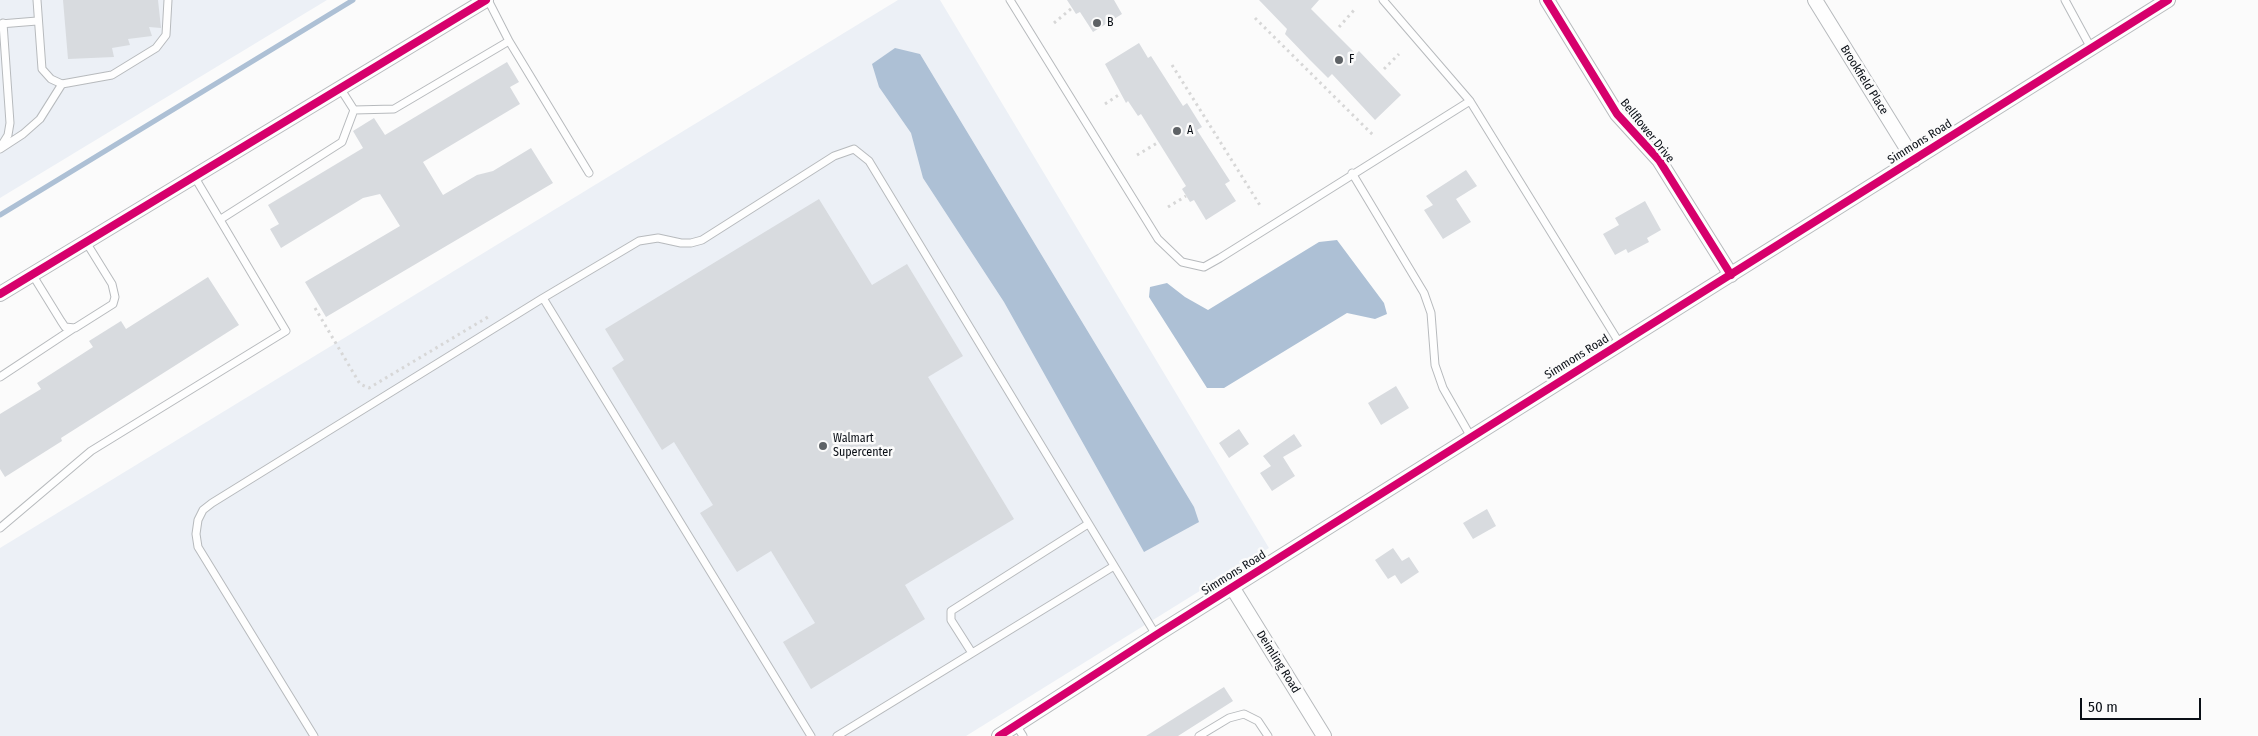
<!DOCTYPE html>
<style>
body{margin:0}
#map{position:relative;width:2258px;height:736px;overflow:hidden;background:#fbfbfb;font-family:"Fira Sans Condensed",sans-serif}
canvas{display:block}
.scale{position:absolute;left:2080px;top:698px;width:121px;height:22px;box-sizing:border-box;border:2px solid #0a0f16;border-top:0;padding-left:6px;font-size:15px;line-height:18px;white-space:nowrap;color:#0a0f16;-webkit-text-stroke:4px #fbfbfb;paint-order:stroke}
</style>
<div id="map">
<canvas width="2258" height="736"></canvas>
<div class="scale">50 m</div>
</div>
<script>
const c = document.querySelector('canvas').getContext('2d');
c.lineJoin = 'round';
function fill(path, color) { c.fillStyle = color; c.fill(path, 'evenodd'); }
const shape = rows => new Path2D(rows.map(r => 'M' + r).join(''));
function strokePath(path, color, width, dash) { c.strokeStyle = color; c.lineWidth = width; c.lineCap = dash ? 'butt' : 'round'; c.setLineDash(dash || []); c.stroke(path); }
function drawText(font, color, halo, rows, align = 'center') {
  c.font = font + ' "Fira Sans Condensed",sans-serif'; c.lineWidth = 5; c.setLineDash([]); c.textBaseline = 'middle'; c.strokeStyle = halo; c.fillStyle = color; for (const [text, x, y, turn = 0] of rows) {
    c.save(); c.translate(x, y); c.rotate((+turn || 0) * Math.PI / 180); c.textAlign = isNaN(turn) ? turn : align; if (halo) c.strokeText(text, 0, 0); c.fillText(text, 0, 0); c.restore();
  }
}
const built = shape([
 [0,0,327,0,0,198],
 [898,0,940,0,1269,548,966,736,0,736,0,548]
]);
const water = shape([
 [895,48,920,54,1194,507,1199,522,1144,552,1004,302,923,178,911,133,879,87,872,64],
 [1337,240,1384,303,1387,314,1375,319,1347,313,1224,388,1207,388,1149,297,1150,287,1167,283,1185,297,1208,310,1319,242]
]);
const stream = shape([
 [0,215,353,0]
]);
const building = shape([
 [63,0,158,0,161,28,149,27,152,36,128,39,130,45,112,48,114,57,68,59],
 [1067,0,1114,0,1122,14,1093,32,1080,12,1076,14],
 [1259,0,1319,0,1311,9,1356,54,1359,51,1401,95,1375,120,1332,74,1328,78,1309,59,1285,34,1287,29],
 [1139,43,1148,58,1151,56,1183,106,1187,103,1202,127,1197,130,1230,181,1225,184,1236,201,1206,220,1194,200,1190,202,1182,189,1186,186,1141,114,1138,116,1128,101,1126,103,1105,64],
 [507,62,519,82,510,87,520,104,423,162,443,195,477,175,493,171,531,148,553,183,326,317,305,282,400,226,380,194,363,198,281,248,270,229,279,224,268,205,363,148,353,131,374,118,385,135],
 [1466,170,1477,186,1456,199,1471,222,1443,239,1424,210,1433,205,1426,196],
 [819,199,872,285,907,264,963,356,928,377,1014,519,905,585,925,619,811,689,783,642,815,623,771,551,737,572,700,513,713,505,674,442,662,450,612,368,624,360,605,329],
 [1645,201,1661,230,1647,238,1649,242,1628,253,1626,249,1615,255,1603,234,1619,225,1615,218],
 [208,277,239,325,61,438,62,441,5,477,0,469,0,414,41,389,37,383,93,347,89,341,121,321,126,329],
 [1396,386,1409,408,1381,425,1368,403],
 [1239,429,1249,444,1229,458,1219,443],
 [1294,434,1302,446,1283,457,1295,476,1272,491,1260,473,1271,466,1263,456],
 [1487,509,1496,526,1473,539,1463,523],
 [1393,548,1402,561,1409,557,1419,572,1401,584,1395,575,1388,579,1375,560],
 [1224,687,1233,701,1178,736,1146,736]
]);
const path = shape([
 [1255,18,1374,136],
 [1054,23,1072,8],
 [1339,27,1355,9],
 [1172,65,1261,207],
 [1384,69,1399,54],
 [1105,104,1120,94],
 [1137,155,1159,142],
 [1168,207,1186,196],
 [315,308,360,384,369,388,488,317]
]);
const service = shape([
 [37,0,42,69,51,79,62,84,112,75,156,48,166,35,168,0],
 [1010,0,1158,239,1182,262,1204,267,1220,258,1470,101],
 [1383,0,1470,101,1620,344],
 [2065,0,2091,48],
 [0,24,37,21],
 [509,41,589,173],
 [354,110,394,109,509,41,488,0],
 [0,148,8,135,10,123,3,23],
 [0,149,23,134,40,119,62,84],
 [1352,173,1424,293,1431,313,1435,365,1443,388,1471,437],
 [221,219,342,142,354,110,340,88],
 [32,274,61,321,65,327,75,328,113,304,115,297,112,284,86,242],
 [543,298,639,241,658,238,681,243,691,243,702,240,834,156,854,149,869,161,1156,635],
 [0,377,74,328],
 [0,528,91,451,286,331,194,176],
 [972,653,951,620,951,611,1088,524],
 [1016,725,1023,736],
 [314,736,198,547,196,534,198,520,203,510,212,503,543,298,811,736],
 [837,736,1114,566],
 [1199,736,1229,718,1244,714,1258,721,1268,736]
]);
const minor = shape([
 [1547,0,1617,114,1659,160,1731,275],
 [1815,0,1914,160],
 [0,294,486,0],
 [1232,587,1324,736],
 [999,736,1156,635,2168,0]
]);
const cycleway = shape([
 [1547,0,1617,114,1659,160,1731,275],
 [0,294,486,0],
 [999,736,1156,635,2168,0]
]);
const markers = [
 [1097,23,5,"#5e6266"],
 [1339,60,5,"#5e6266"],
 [1177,131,5,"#5e6266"],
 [823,446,5,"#5e6266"]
];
const poiNames = [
 ["B",1107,23],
 ["F",1349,60],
 ["A",1187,131],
 ["Walmart",833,439],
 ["Supercenter",833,453]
];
const streetNames = [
 ["Brookfield Place",1864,80,58],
 ["Bellflower Drive",1647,131,51],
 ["Simmons Road",1920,142,-32],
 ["Simmons Road",1577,357,-32],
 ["Simmons Road",1234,573,-32],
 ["Deimling Road",1278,662,58]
];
fill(built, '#ecf0f6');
fill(water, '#adc0d5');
strokePath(stream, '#adc0d5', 5);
fill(building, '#d8dbdf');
strokePath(service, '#b7babd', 9);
strokePath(minor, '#b7babd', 16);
strokePath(path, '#d7d7d7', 3, [2.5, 4]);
strokePath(service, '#fefefe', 7);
strokePath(minor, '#fefefe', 14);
strokePath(cycleway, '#d6006c', 8);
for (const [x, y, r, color] of markers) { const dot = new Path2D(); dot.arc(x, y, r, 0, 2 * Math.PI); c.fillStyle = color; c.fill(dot); strokePath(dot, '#fbfbfb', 2); }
drawText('12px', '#0a0f16', '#fbfbfb', poiNames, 'left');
drawText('12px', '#0a0f16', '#fbfbfb', streetNames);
</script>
